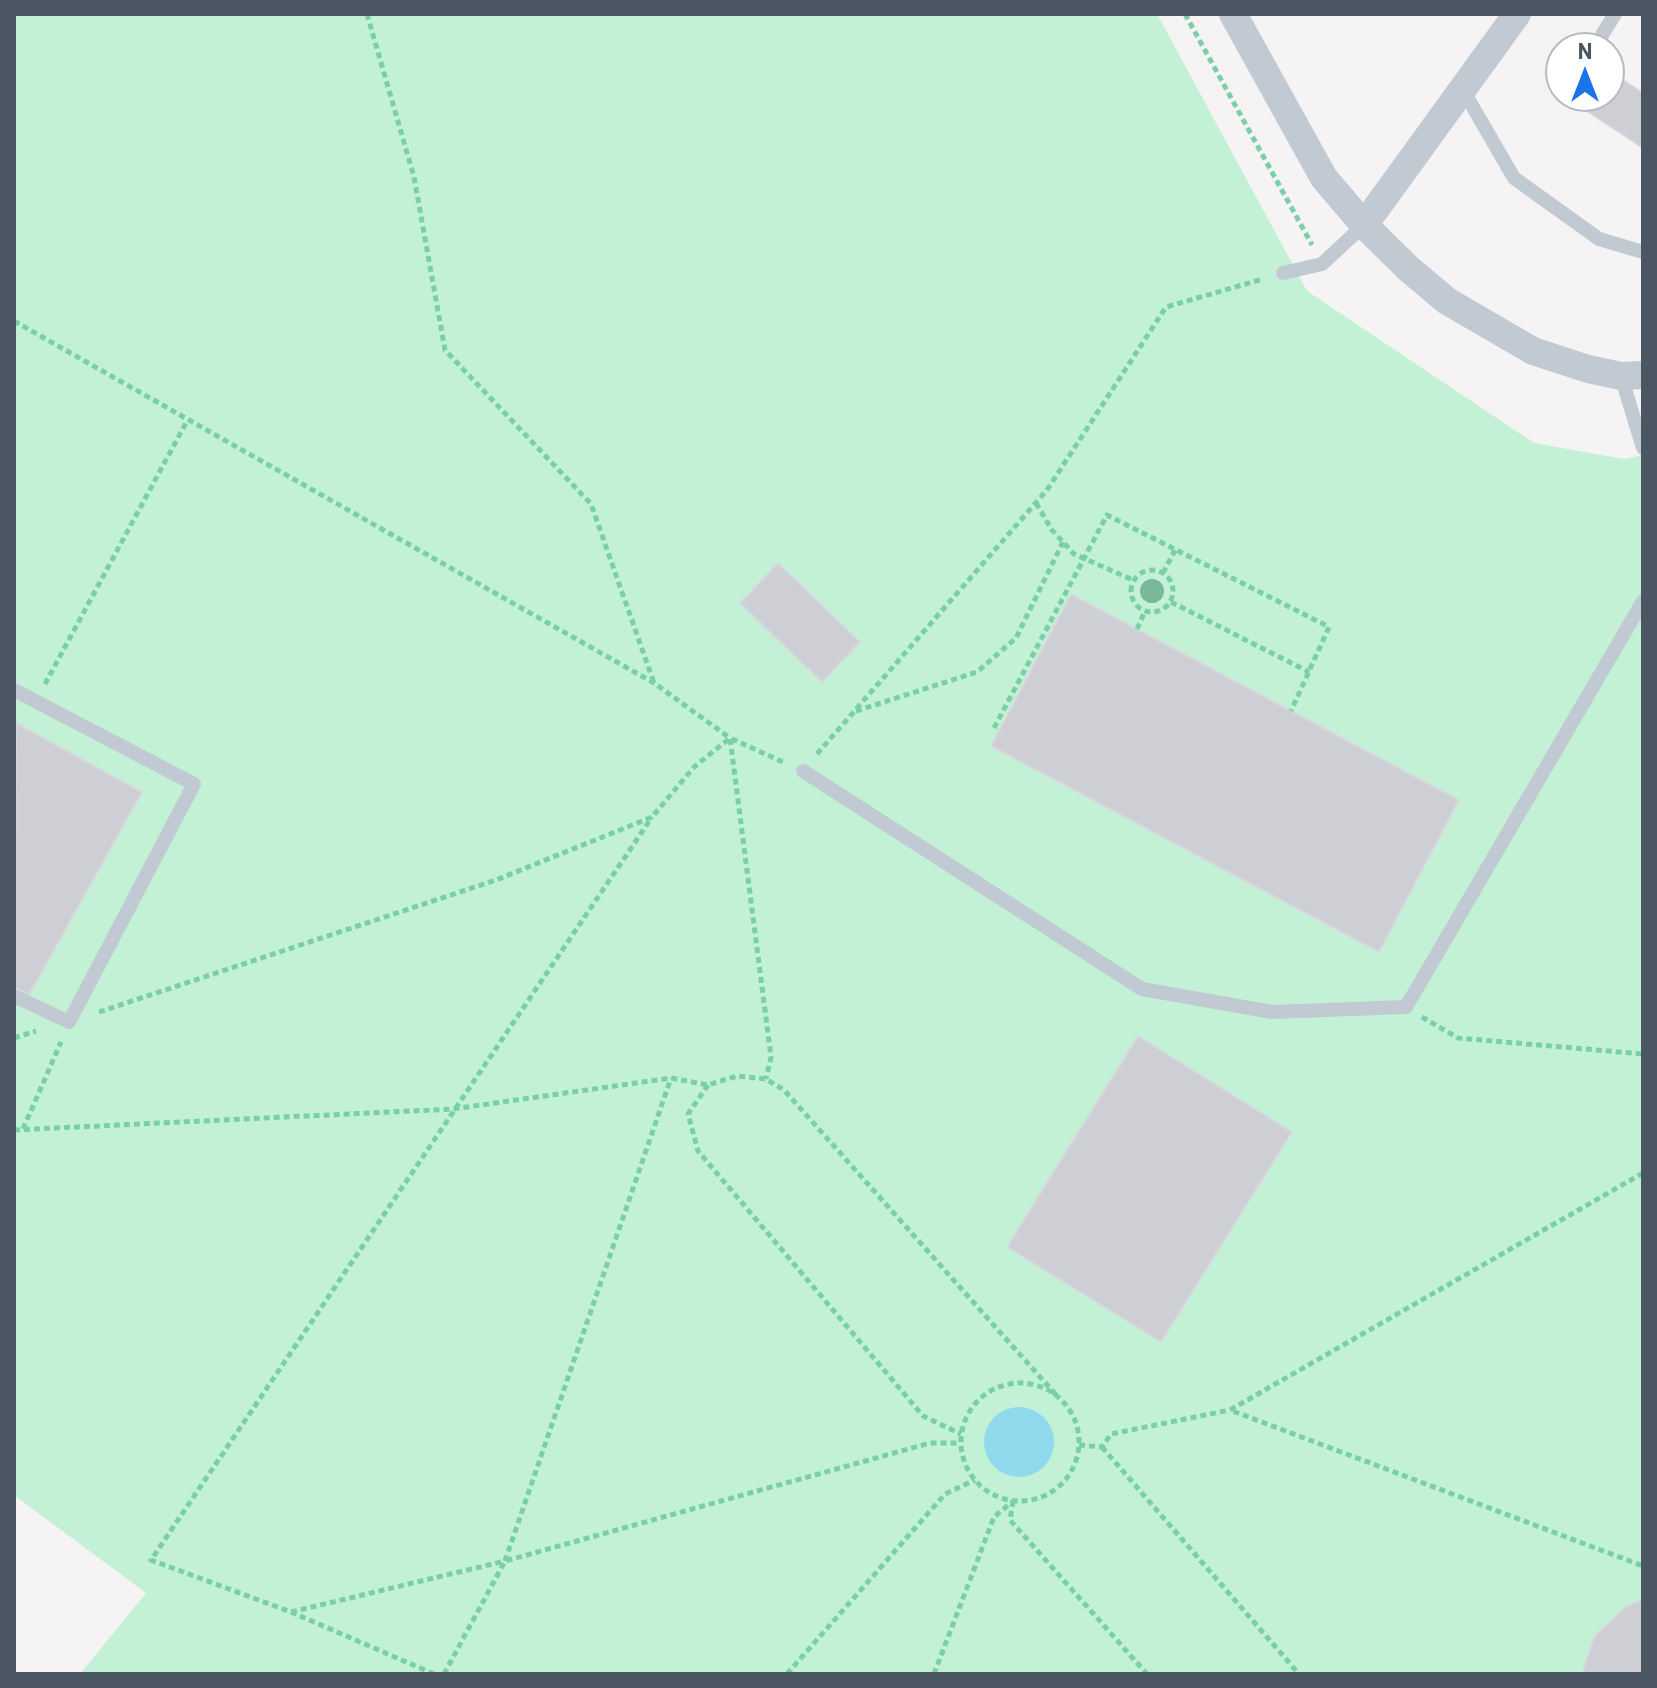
<!DOCTYPE html>
<style>
body{margin:0}
#map{position:relative;width:1657px;height:1688px;overflow:hidden;background:#f5f3f3;font-family:Barlow,sans-serif}
canvas{display:block}
.frame{position:absolute;inset:0;border:16px solid #4a5661;pointer-events:none}
.north{position:absolute;left:1545px;top:32px;width:80px;height:80px;box-sizing:border-box;background:#fff;border:2px solid #b7bbc0;border-radius:50%;rotate:0deg;font-size:22px;font-weight:700;line-height:32px;text-align:center;color:#4a5661}
.north::after{content:'';display:block;margin:auto;width:28px;height:36px;background:#1a73e8;clip-path:polygon(50% 0,100% 100%,50% 72%,0 100%)}
</style>
<div id="map">
<canvas width="1657" height="1688"></canvas>
<div class="frame"></div>
<div class="north">N</div>
</div>
<script>
const c = document.querySelector('canvas').getContext('2d');
c.lineJoin = 'round';
function fill(path, color) { c.fillStyle = color; c.fill(path, 'evenodd'); }
const shape = rows => new Path2D(rows.map(r => 'M' + r).join(''));
function strokePath(path, color, width, dash) { c.strokeStyle = color; c.lineWidth = width; c.lineCap = dash ? 'butt' : 'round'; c.setLineDash(dash || []); c.stroke(path); }
const green = shape([
 [14,14,1157,14,1307,291,1534,443,1624,459,1643,455,1643,1674,80,1674,146,1593,14,1495]
]);
const water = shape([
 '984 1442a35 35 0 1 1 70 0a35 35 0 1 1-70 0Z'
]);
const building = shape([
 [1609,71,1643,93,1643,148,1573,102,1578,96,1609,96,1609,71],
 [778,563,860,642,822,682,740,603,778,563],
 [1071,594,1459,800,1379,952,991,746,1071,594],
 [16,723,142,792,29,995,14,987,16,723],
 [1138,1036,1292,1132,1161,1342,1007,1247,1138,1036],
 [1643,1600,1643,1674,1582,1674,1594,1637,1626,1606,1643,1600]
]);
const path = shape([
 [367,14,414,177,445,350,591,504,654,683],
 [1185,14,1312,245],
 [14,321,654,683,730,738,771,1057,766,1079],
 [1036,503,1052,530,1074,554,1133,580],
 '1131 591a21 21 0 1 1 42 0a21 21 0 1 1-42 0Z',
 [1163,573,1175,550],
 [1171,602,1309,672],
 [1137,629,1145,611],
 [45,684,187,421],
 [856,711,977,672,1016,638,1063,542],
 [994,728,1107,515,1329,627,1291,711],
 [817,754,1047,490,1166,307,1263,279],
 [99,1012,496,880,652,817,694,767,730,738,785,763],
 [1422,1017,1458,1038,1643,1054],
 [14,1038,36,1031],
 [708,1085,688,1114,698,1151,923,1416,961,1434],
 [23,1129,61,1042],
 [14,1130,453,1109,671,1078,708,1085,737,1076,766,1079,784,1090,1057,1396],
 [1643,1173,1230,1410,1643,1566],
 '961 1442a59 59 0 1 1 118 0a59 59 0 1 1-118 0Z',
 [1079,1445,1102,1447,1111,1434,1230,1410],
 [1102,1447,1299,1674],
 [1013,1501,1010,1520,1147,1674],
 [291,1612,505,1561,671,1078],
 [434,1674,291,1612,151,1560,652,817],
 [444,1674,505,1561,930,1443,960,1443],
 [787,1674,945,1494,975,1480],
 [934,1674,994,1517,1012,1502]
]);
const service = shape([
 [1602,35,1615,14],
 [1463,90,1514,178,1599,239,1643,252],
 [1283,273,1322,264,1364,225],
 [1621,376,1643,448],
 [14,690,194,784,69,1022,14,996],
 [803,771,1142,989,1272,1012,1406,1007,1643,601]
]);
const minor = shape([
 [1233,14,1324,178,1364,225,1409,269,1447,301,1533,351,1588,369,1621,376,1643,375],
 [1364,225,1517,14]
]);
const trees = [
 [1152,591]
];
fill(green, '#c3f1d5');
fill(water, '#90daee');
fill(building, '#cdcfd5');
strokePath(building, '#d7d9de', 2);
strokePath(path, '#7ad0a6', 5, [6, 4]);
strokePath(service, '#c1cad2', 14);
strokePath(minor, '#c1cad2', 28);
c.fillStyle = '#7bb799';
for (const [x, y] of trees) { c.beginPath(); c.arc(x, y, 12, 0, 2 * Math.PI); c.fill(); }
</script>
